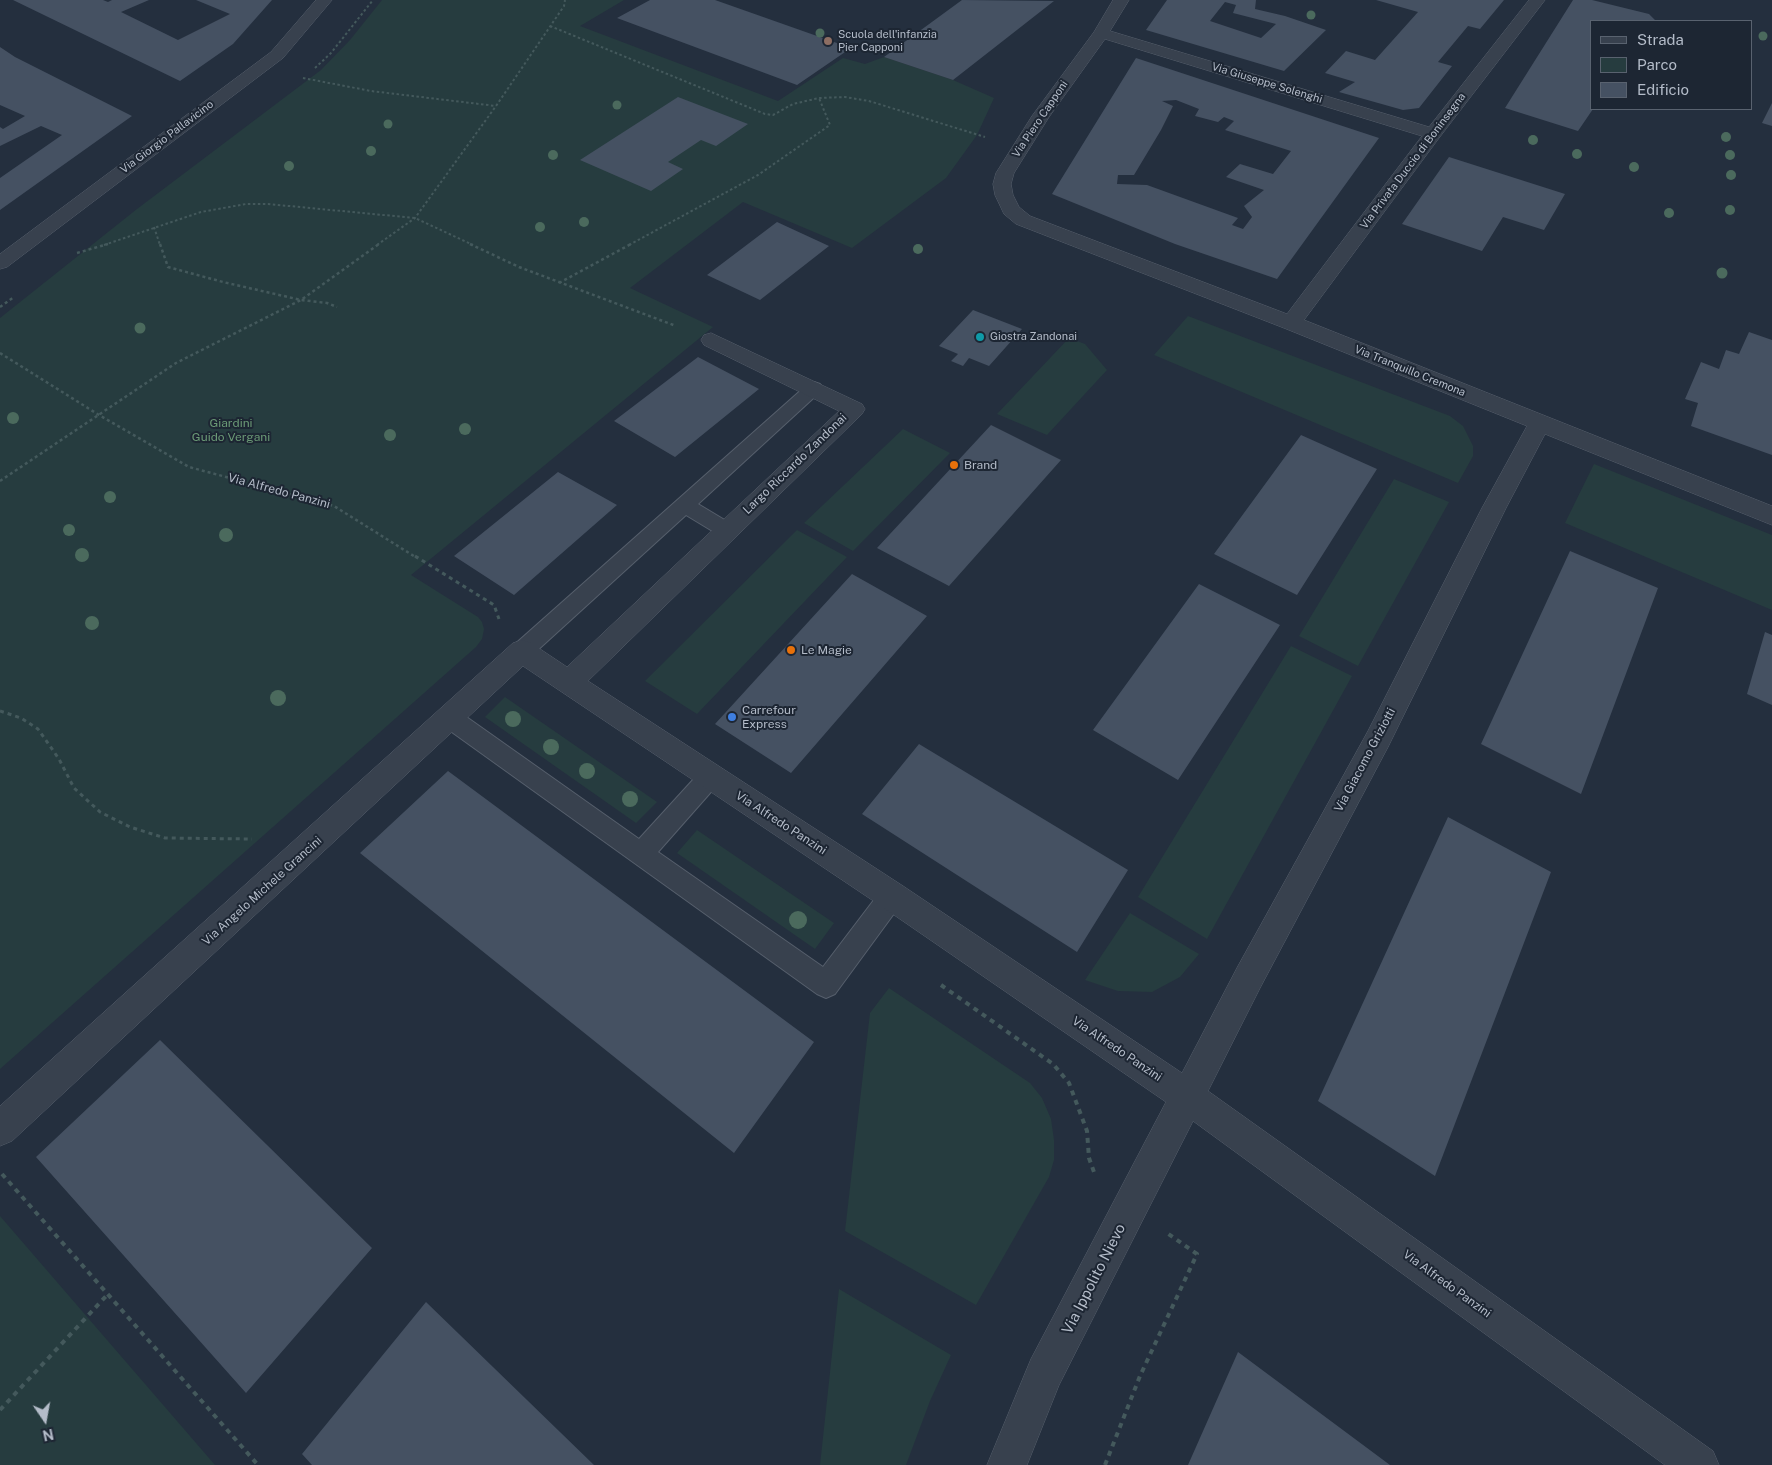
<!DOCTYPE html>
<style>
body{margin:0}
#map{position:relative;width:1772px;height:1465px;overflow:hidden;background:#242f3e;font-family:"Public Sans",sans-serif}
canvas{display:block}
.legend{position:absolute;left:1590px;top:20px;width:162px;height:90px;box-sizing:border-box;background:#1d2633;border:1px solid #59626f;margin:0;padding:6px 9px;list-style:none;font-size:15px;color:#b4bcc9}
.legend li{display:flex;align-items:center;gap:10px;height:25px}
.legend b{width:25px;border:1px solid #59626f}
.north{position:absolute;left:20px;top:1395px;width:50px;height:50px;-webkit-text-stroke:4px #1d2633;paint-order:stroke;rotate:168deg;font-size:14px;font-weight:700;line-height:20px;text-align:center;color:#b4bcc9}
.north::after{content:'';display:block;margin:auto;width:18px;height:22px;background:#b4bcc9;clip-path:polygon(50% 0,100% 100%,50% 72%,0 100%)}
</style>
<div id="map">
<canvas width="1772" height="1465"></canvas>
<ul class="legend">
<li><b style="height:6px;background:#38414e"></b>Strada</li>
<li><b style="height:14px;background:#263c3f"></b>Parco</li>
<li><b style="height:14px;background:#455162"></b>Edificio</li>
</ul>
<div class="north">N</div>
</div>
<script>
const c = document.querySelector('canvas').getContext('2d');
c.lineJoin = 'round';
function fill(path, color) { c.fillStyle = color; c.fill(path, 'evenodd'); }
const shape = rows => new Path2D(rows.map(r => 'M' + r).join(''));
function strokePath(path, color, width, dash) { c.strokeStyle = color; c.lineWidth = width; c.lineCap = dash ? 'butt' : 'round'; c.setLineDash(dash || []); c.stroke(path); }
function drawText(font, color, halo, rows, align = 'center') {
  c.font = font + ' "Public Sans",sans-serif'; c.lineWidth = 4; c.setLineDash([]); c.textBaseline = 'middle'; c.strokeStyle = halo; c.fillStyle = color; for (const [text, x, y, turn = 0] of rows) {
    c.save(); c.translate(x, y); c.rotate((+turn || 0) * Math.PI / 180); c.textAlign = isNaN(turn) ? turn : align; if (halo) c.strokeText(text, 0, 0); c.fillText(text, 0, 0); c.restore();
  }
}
const green = shape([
 [382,0,624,0,580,26,778,101,843,58,865,64,884,57,953,80,994,98,977,135,946,178,852,248,743,202,630,288,713,327,411,575,478,617,482,622,484,629,482,639,476,647,0,1069,0,318,137,209,321,70,350,40],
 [1188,316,1450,416,1463,426,1473,446,1473,456,1458,483,1154,355],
 [1069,338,1085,344,1107,370,1047,435,997,414],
 [903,429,950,453,853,551,804,523],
 [1594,464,1772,535,1772,610,1565,523],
 [1394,479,1449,502,1358,666,1299,636],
 [797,530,847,557,697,714,645,681],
 [1291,646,1352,676,1207,939,1138,897],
 [505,697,657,802,636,823,485,717],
 [697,830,834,923,815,949,677,853],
 [1130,913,1199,954,1180,977,1152,992,1118,991,1085,980],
 [889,988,1030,1083,1042,1098,1051,1119,1054,1140,1054,1160,1049,1177,976,1305,845,1231,870,1013],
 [0,1216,215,1465,0,1465],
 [839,1289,951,1355,930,1401,906,1465,820,1465]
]);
const building = shape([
 [13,0,103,0,108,2,112,0,149,0,121,12,178,40,230,14,196,0,272,0,233,44,180,81],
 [650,0,715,0,851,48,797,85,617,18],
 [962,0,1054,1,953,80,884,57],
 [1167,0,1256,0,1255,9,1285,16,1326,30,1284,71,1146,30],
 [1225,2,1236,5,1233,13,1276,24,1261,38,1210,21],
 [1376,0,1504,0,1480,29,1468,26,1438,62,1452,66,1419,108,1403,110,1339,92,1355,82,1325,73,1346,51,1375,60,1418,12],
 [1573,0,1592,0,1649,14,1655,20,1591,21,1591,109,1593,109,1578,131,1505,108],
 [0,47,15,57,132,116,0,210,0,178,62,135,41,126,0,146,0,127,3,129,25,116,0,105],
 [1136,58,1379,138,1277,279,1175,244,1052,194],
 [1176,100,1199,109,1195,116,1218,122,1224,117,1234,121,1225,130,1291,151,1273,174,1240,164,1226,177,1264,190,1244,206,1252,217,1243,229,1232,225,1238,218,1147,185,1117,184,1118,175,1134,175,1161,130,1173,106,1162,101],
 [678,97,748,124,716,146,701,140,668,162,683,169,651,191,580,160],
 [1772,103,1772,126,1762,123],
 [1449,157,1565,194,1544,230,1503,217,1482,251,1402,224],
 [777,222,829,246,760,300,707,275],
 [973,310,1022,329,989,366,969,358,963,366,951,361,958,354,939,346],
 [1749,332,1772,340,1772,455,1691,426,1698,403,1685,399,1701,362,1719,369,1726,350,1739,354],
 [698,357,759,389,675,457,614,421],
 [991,425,1061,460,949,586,877,548],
 [1301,435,1377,469,1297,595,1214,554],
 [558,472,617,505,514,595,454,556],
 [1570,551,1658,588,1581,794,1481,744],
 [852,574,927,616,791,773,715,724],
 [1199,584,1280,625,1178,780,1093,730],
 [1765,632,1772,635,1772,705,1747,694],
 [919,744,1128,870,1077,952,862,814],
 [448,771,814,1042,734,1153,360,853],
 [1448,817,1551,872,1435,1176,1318,1101],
 [160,1040,372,1248,246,1393,36,1157],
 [426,1302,594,1465,312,1465,302,1454],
 [1238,1352,1390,1465,1188,1465]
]);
const pathFar3 = shape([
 [550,26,765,114,773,115,793,104,819,98,845,97,869,101,985,137],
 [315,68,331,53,373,0],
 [303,78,371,91,496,106],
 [154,227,160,245],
 [104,245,201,212,246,204,268,204,415,218,473,245],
 [377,245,415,218,496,106,564,6,565,0],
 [629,245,758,175,830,125,819,98]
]);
const pathFar2 = shape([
 [160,244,168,267,223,282,301,300,327,303,337,307],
 [470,244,519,267,676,326],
 [77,253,108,244],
 [559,283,631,244],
 [0,307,14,297],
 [0,353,99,415,189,467,334,506,417,558],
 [0,481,176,363,301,300,379,244]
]);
const pathFar1 = shape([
 [415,556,494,605,499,619],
 [0,711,21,718,38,729,59,759,74,788,100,812,130,827,165,838,252,839]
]);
const path = shape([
 [941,985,1053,1064,1069,1083,1087,1131,1089,1158,1095,1175],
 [2,1174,258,1465],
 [0,1410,108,1294],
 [1105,1465,1140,1376,1197,1254,1167,1233]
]);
const lane = shape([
 [814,382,820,384,823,388,820,392,698,504,733,525,736,530,733,535,726,537,719,535,686,515,530,657,522,660,514,657,511,651,514,645,808,384,814,382],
 [450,709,458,711,639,839,702,770,710,767,718,770,722,777,718,784,658,852,823,967,883,888,892,884,901,888,904,896,901,904,835,994,826,998,817,994,442,725,439,718,442,711,450,709]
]);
const street = shape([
 [316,0,332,0,283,58,7,267,0,269,0,254,271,52,316,0],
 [1113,0,1129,0,1110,31,1429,127,1529,0,1545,0,1439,138,1304,320,1772,506,1772,525,1545,434,1506,508,1388,747,1260,988,1208,1091,1713,1451,1719,1465,1665,1465,1193,1121,1059,1385,1027,1465,987,1465,1031,1359,1166,1102,881,906,523,666,12,1141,0,1146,0,1106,513,643,522,640,531,643,567,667,839,411,704,345,701,340,704,335,711,333,862,404,865,409,862,414,588,681,903,886,1182,1073,1238,966,1368,731,1482,508,1527,426,1284,328,1016,224,1004,214,995,195,993,184,996,173,1032,116,1094,32,1113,0],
 [1105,39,1422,136,1287,314,1030,216,1019,207,1013,195,1011,184,1014,173,1049,117,1105,39]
]);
const trees = [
 [1311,15,4.5],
 [820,33,4.5],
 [1763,36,4.5],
 [617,105,4.5],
 [388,124,4.5],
 [1726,137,5],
 [1533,140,5],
 [371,151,5],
 [1577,154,5],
 [553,155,5],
 [1730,155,5],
 [289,166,5],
 [1634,167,5],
 [1731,175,5],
 [1730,210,5],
 [1669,213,5],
 [584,222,5],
 [540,227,5],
 [918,249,5],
 [1722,273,5.5],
 [140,328,5.5],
 [13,418,6],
 [465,429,6],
 [390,435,6],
 [110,497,6],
 [69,530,6],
 [226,535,7],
 [82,555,7],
 [92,623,7],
 [278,698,8],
 [513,719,8],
 [551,747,8],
 [587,771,8],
 [630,799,8],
 [798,920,9]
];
const markers = [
 [828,41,5,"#8d6e63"],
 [980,337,5,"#0f9aa8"],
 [954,465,5,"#e8710a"],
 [791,650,5,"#e8710a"],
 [732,717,5,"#3f7fe0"]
];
const farPoinames = [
 ["Scuola dell'infanzia",838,35],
 ["Pier Capponi",838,48],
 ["Giostra Zandonai",990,337]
];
const farStreetnames = [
 ["Via Giuseppe Solenghi",1267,83,17],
 ["Via Piero Capponi",1040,119,-56],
 ["Via Giorgio Pallavicino",167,137,-37],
 ["Via Privata Duccio di Boninsegna",1413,161,-53],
 ["Via Tranquillo Cremona",1410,371,22]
];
const parkNames = [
 ["Giardini",231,423],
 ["Guido Vergani",231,437]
];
const streetNames = [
 ["Largo Riccardo Zandonai",795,464,-44],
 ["Via Alfredo Panzini",279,491,15],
 ["Via Giacomo Griziotti",1365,760,-62],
 ["Via Alfredo Panzini",781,823,33],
 ["Via Angelo Michele Grancini",262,891,-42],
 ["Via Alfredo Panzini",1117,1049,34],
 ["Via Alfredo Panzini",1447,1284,36]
];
const poiNames = [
 ["Brand",964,465],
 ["Le Magie",801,650],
 ["Carrefour",742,710],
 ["Express",742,724]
];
const nearStreetnames = [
 ["Via Ippolito Nievo",1094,1279,-63]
];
fill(green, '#263c3f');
fill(building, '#455162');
strokePath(lane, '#565f6c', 2);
strokePath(street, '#565f6c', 1);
strokePath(pathFar3, '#44595c', 2, [2.5, 2.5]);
strokePath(pathFar2, '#44595c', 2.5, [3, 3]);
strokePath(pathFar1, '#44595c', 3, [4, 4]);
strokePath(path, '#44595c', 4, [5, 5]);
fill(lane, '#38414e');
fill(street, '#38414e');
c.fillStyle = '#4b6a5d';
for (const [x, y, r] of trees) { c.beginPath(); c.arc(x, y, r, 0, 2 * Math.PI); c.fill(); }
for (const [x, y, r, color] of markers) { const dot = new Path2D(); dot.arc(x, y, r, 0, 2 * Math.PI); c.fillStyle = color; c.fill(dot); strokePath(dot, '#1d2633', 2); }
drawText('11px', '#b4bcc9', '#1d2633', farPoinames, 'left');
drawText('11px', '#b4bcc9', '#1d2633', farStreetnames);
drawText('12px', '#6b9a76', '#1d2633', parkNames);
drawText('12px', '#b4bcc9', '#1d2633', streetNames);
drawText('12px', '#b4bcc9', '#1d2633', poiNames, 'left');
drawText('15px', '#b4bcc9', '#1d2633', nearStreetnames);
</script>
